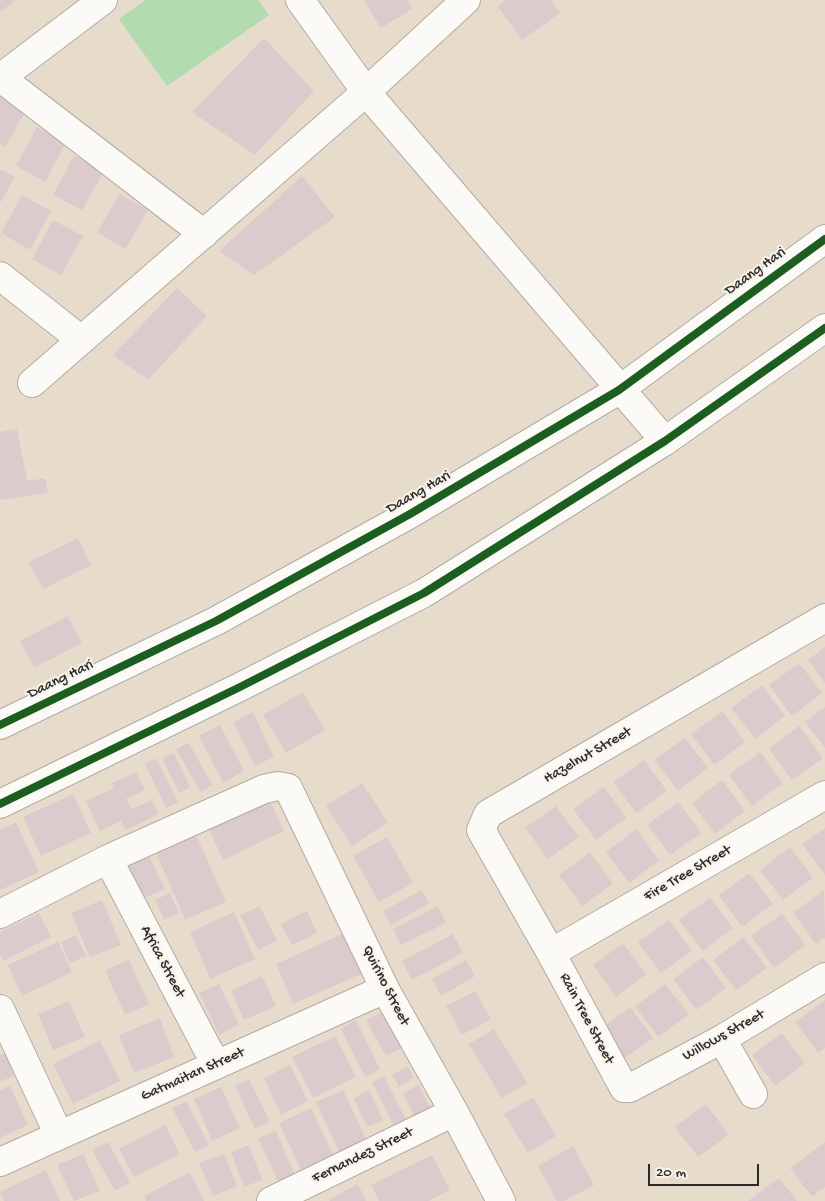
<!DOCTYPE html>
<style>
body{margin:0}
#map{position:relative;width:825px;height:1201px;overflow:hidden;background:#e7dccc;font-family:"Gochi Hand",sans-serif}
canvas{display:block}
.scale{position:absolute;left:648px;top:1164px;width:111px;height:22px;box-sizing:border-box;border:2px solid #2b2b2b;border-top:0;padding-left:6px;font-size:15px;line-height:18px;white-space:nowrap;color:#2b2b2b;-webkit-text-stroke:4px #f7f3e8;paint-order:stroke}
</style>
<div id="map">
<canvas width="825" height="1201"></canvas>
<div class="scale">20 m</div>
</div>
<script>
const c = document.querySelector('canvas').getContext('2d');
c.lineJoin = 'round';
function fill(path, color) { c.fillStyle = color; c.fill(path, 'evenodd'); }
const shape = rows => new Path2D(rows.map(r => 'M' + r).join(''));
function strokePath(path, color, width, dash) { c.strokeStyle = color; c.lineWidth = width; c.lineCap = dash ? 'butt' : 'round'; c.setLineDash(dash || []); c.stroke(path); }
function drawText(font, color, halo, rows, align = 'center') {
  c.font = font + ' "Gochi Hand",sans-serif'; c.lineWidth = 4; c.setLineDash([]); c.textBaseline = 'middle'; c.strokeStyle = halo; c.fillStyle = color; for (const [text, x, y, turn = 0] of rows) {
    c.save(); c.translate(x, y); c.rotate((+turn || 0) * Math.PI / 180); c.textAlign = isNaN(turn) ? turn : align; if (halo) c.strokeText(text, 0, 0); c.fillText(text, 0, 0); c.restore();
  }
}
const green = shape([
 [146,0,258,0,269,15,167,86,119,19]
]);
const building = shape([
 [0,0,16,0,0,12],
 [363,0,407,0,412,9,381,28],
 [506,0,551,0,560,13,522,40,497,6],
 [264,38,314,91,255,155,192,112],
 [0,94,27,109,5,147,0,144],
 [37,127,66,143,45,182,16,166],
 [74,155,104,172,82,210,53,195],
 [0,169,15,177,0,203],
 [302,176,335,217,254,275,219,251],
 [119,194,148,210,126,249,97,233],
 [22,195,51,211,30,250,1,233],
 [53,220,83,236,61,275,32,259],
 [177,288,207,316,148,380,113,355],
 [17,429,27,481,45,478,48,493,0,500,0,432],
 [78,538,91,565,43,589,29,562],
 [68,616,82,643,34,668,20,641],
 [825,647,825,683,808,660],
 [799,663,822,693,792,716,769,685],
 [762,685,785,716,755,739,731,708],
 [303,692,325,730,286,753,263,715],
 [825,707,825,748,805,722],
 [722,711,745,742,714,765,691,734],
 [253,712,274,757,255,766,233,722],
 [220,725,244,771,223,783,199,736],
 [799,726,823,758,792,780,769,749],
 [685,738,708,768,678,791,654,760],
 [189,743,212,785,201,792,176,749],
 [760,752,783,783,752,806,729,775],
 [174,753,190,787,179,793,162,758],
 [156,758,178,802,166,808,145,764],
 [644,760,667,791,636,813,613,782],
 [136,772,145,790,126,799,132,809,152,800,159,814,126,830,121,821,100,831,86,801,114,788,112,783],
 [722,780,745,811,715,834,692,803],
 [362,783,388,822,352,846,326,806],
 [604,787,627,818,596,840,573,809],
 [266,792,284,831,223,860,205,820],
 [73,794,91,833,41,856,23,817],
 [678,802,701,833,670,855,647,825],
 [556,806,579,837,548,859,525,828],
 [16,822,39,872,0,890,0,830],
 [825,828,825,875,802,844],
 [636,829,659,860,629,883,606,852],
 [196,835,226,902,185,920,156,853],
 [387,837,413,883,379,902,353,856],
 [145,847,165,889,142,899,122,858],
 [790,847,813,878,783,900,760,870],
 [590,852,613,884,582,906,559,875],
 [749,873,773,904,742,927,719,895],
 [422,890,429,903,391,925,383,911],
 [824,890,825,938,816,944,793,913],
 [170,893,179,913,164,920,155,900],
 [710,898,733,928,703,951,679,920],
 [102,900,121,945,90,957,71,913],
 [260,906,277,941,258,950,240,915],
 [438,906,446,923,401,945,393,929],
 [307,911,317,933,292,945,281,924],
 [234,912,255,959,210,979,190,932],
 [39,913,51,937,3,961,0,954,0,932],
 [782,914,805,945,774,968,751,936],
 [669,920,692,951,661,973,638,942],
 [342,934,361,974,293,1004,276,964],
 [453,934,463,953,412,980,402,961],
 [76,935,86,956,70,963,61,942],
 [743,937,767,968,736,990,713,960],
 [58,942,72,972,22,996,8,965],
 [623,943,646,974,616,997,593,965],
 [703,957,726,988,696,1010,673,979],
 [129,960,149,1004,125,1015,105,970],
 [466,960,475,976,441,996,432,979],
 [262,976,276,1006,244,1020,231,991],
 [219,984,239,1025,219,1035,199,993],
 [665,984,689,1014,658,1037,635,1006],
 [475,991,491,1019,462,1035,446,1006],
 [825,1000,825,1048,818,1053,795,1022],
 [69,1001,85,1037,53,1050,38,1014],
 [630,1007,653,1038,622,1060,599,1030],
 [384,1011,404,1047,386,1056,366,1020],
 [160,1018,174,1057,134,1073,119,1035],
 [356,1020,380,1069,365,1077,341,1029],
 [494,1029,527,1083,502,1098,469,1044],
 [782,1033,805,1063,775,1086,752,1055],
 [335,1036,356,1077,313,1098,292,1057],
 [100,1040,120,1081,73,1104,53,1064],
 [5,1053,15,1075,0,1082,0,1055],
 [290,1065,308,1101,281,1115,264,1078],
 [408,1066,414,1078,399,1087,392,1075],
 [384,1076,406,1120,394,1126,372,1082],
 [249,1079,270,1122,255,1129,235,1086],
 [419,1085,432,1112,416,1120,403,1093],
 [10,1086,28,1125,0,1138,0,1090],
 [221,1087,240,1128,212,1141,194,1099],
 [343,1090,366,1139,339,1152,316,1102],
 [369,1090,383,1120,367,1127,354,1098],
 [533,1097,556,1136,528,1153,504,1114],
 [186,1101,209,1145,195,1152,172,1108],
 [706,1104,729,1135,698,1157,675,1127],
 [311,1108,334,1157,302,1172,279,1123],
 [165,1125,180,1154,134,1177,119,1149],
 [276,1131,296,1177,279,1184,258,1138],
 [108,1142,130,1183,115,1191,92,1150],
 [825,1142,825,1187,812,1197,790,1168],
 [249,1145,262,1180,244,1187,231,1152],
 [573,1146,594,1185,564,1201,557,1201,538,1166],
 [83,1154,100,1191,74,1201,57,1165],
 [224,1154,237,1186,213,1196,199,1163],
 [432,1155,450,1190,429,1201,379,1201,371,1185],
 [46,1170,60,1201,4,1201,0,1192],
 [190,1172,204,1201,146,1201,144,1196],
 [779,1178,797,1201,748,1201],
 [358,1184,366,1201,330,1201,329,1199]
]);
const street = shape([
 [300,0,366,92,665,441],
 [0,78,103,0],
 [1,78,204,234],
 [0,276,80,339],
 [32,383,366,92,466,0],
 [825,618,488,814,481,830,551,953,624,1088,630,1088,722,1039,825,977],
 [108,859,216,1065],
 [0,914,108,859,264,789,278,786,288,788,385,989,454,1112,501,1201],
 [551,953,825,795],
 [0,1009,59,1135],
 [722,1039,753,1094],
 [0,1162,385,989],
 [271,1201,454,1112]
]);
const primary = shape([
 [0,725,216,621,410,514,619,390,825,239],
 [0,804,240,687,424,593,665,441,825,328]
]);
const cycleway = shape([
 [0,725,216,621,410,514,619,390,825,239],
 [0,804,240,687,424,593,665,441,825,328]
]);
const streetNames = [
 ["Daang Hari",756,272,-36],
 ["Daang Hari",419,493,-30],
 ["Daang Hari",61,680,-26],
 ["Hazelnut Street",588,756,-30],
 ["Fire Tree Street",688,874,-30],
 ["Africa Street",162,962,62],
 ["Quirino Street",385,986,63],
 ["Rain Tree Street",586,1019,62],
 ["Willows Street",724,1036,-29],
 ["Gatmaitan Street",193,1075,-24],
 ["Fernandez Street",363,1156,-26]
];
fill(green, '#b3dbb0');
fill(building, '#dbcbcd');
strokePath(street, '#b2aba1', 30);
strokePath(primary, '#b2aba1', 30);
strokePath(street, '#fbfaf7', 28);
strokePath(primary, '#fbfaf7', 28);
strokePath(cycleway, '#1b5e20', 8);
drawText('15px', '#2b2b2b', '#f7f3e8', streetNames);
</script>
